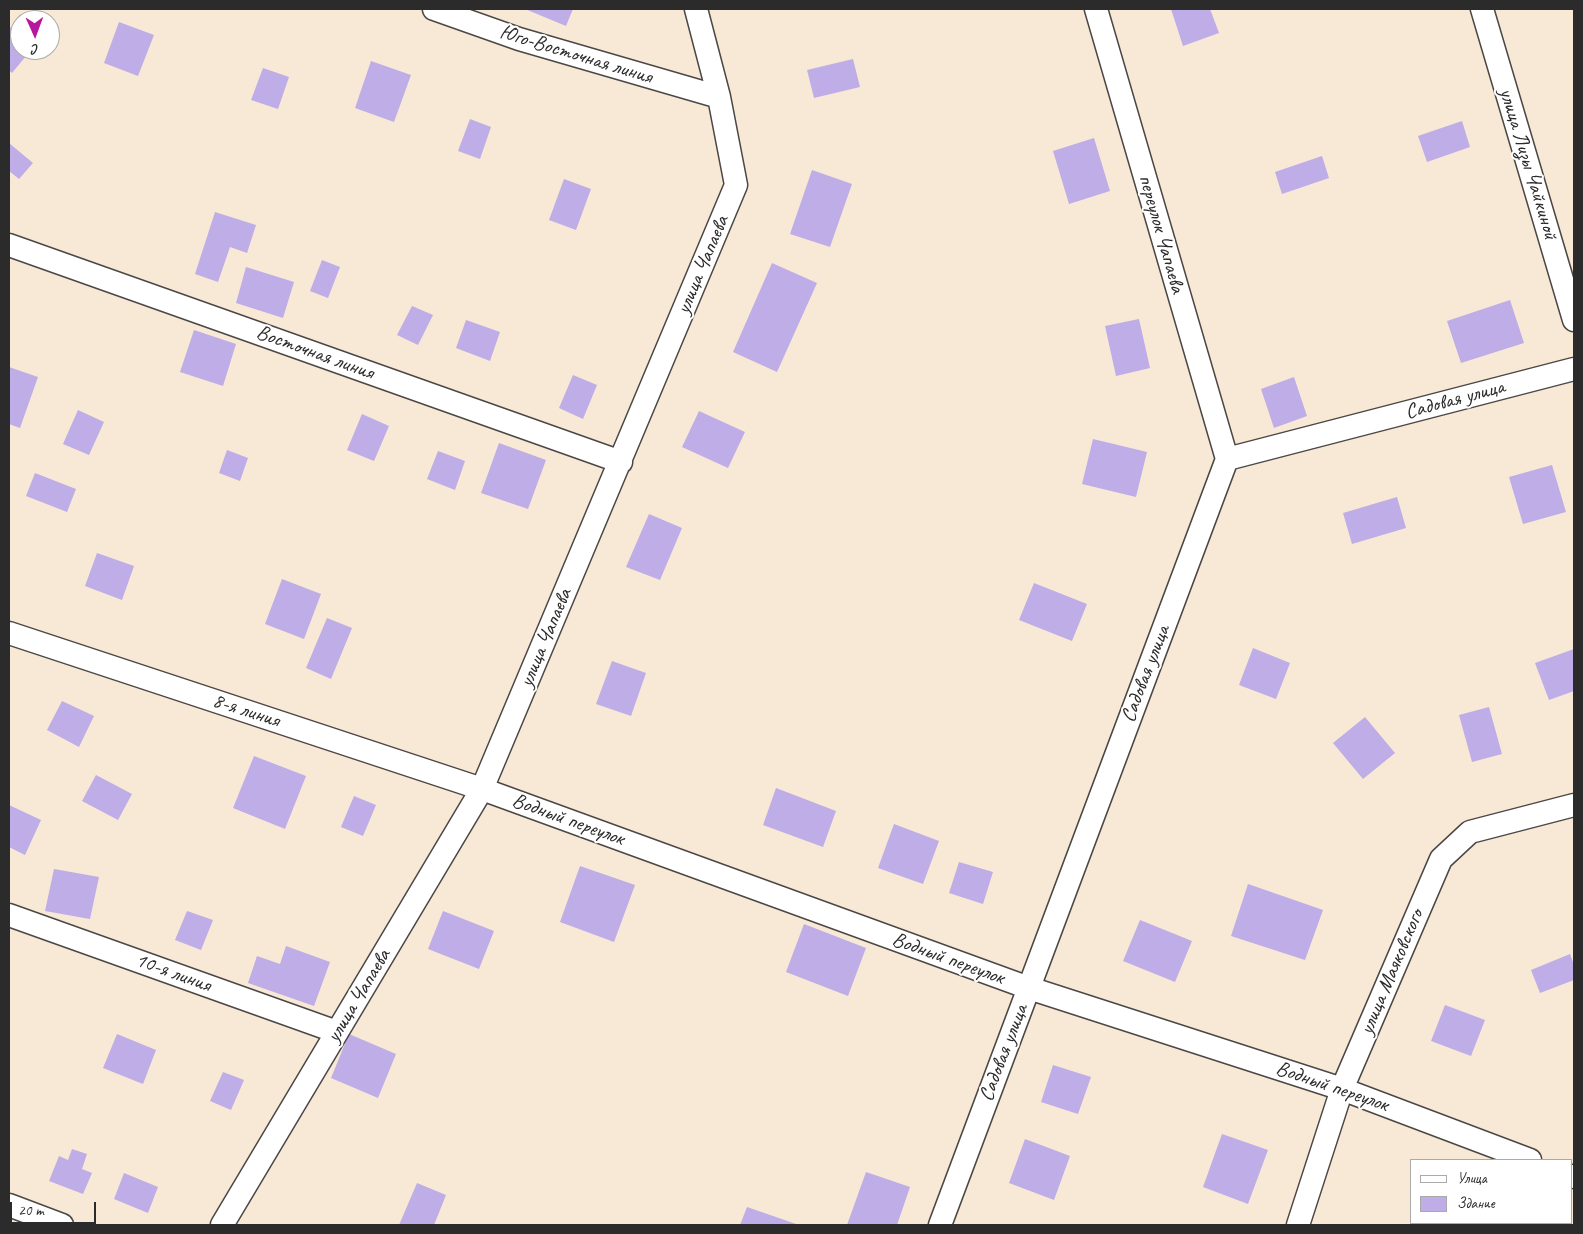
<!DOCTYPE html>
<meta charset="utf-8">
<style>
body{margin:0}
#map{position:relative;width:1583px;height:1234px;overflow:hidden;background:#f8e8d6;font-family:Caveat,sans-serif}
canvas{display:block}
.frame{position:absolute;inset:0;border:10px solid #2b2b2b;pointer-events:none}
.legend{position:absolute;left:1410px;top:1159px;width:162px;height:65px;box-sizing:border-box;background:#fff;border:1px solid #aaa;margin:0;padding:6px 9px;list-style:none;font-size:15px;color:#2b2b2b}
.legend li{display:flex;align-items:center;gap:10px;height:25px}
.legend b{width:25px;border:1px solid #aaa}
.north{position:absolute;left:10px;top:10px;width:50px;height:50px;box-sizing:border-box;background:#fff;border:1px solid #aaa;border-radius:50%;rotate:178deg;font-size:14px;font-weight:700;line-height:20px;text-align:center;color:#2b2b2b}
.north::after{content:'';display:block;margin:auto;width:18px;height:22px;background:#b5179e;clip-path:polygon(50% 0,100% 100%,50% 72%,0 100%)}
.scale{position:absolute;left:10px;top:1202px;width:86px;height:22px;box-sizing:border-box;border:2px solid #2b2b2b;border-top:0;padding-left:6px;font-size:15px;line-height:18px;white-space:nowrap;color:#2b2b2b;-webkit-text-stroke:4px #fff;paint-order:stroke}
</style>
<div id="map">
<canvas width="1583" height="1234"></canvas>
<div class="frame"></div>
<ul class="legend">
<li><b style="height:6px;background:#fff"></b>Улица</li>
<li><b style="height:14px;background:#beade6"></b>Здание</li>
</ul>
<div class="north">С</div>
<div class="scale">20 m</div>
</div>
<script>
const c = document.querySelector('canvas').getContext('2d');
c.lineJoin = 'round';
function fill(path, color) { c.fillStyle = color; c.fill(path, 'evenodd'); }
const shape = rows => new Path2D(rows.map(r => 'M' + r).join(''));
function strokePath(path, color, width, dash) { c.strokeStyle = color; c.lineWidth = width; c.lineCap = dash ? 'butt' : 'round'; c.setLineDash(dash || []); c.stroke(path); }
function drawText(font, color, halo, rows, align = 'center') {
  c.font = font + ' Caveat,sans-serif'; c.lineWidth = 4; c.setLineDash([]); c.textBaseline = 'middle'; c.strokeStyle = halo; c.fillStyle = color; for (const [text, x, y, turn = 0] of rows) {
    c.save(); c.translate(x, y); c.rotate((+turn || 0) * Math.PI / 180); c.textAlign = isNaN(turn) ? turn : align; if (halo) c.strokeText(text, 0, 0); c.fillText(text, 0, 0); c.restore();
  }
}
const building = shape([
 [525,9,573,9,566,26],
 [1171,9,1210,9,1219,33,1183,46],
 [119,22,154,35,138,76,104,63],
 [9,26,20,36,20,50,31,50,12,73,9,70],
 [853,59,860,87,814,98,807,70],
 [371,61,411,75,394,122,355,108],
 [263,68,289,77,278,109,251,100],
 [470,119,491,127,480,159,458,151],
 [1462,121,1470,147,1427,162,1418,136],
 [1094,138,1110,191,1069,204,1053,151],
 [9,143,33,163,19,179,9,171],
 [1322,156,1329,178,1282,194,1275,172],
 [812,170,852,184,830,247,790,234],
 [564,179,591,189,576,230,549,220],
 [215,212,256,225,247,253,230,247,218,282,195,274],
 [322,260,340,267,328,298,310,291],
 [772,263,817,283,777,372,733,352],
 [246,267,294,282,283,318,236,303],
 [1510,300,1524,343,1461,363,1447,321],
 [412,306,433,315,418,345,397,335],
 [1139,319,1150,368,1116,376,1105,326],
 [466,320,500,332,490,361,456,348],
 [194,330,236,344,223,386,180,372],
 [9,367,38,377,20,428,9,424],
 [573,375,597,385,583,419,559,408],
 [1294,377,1307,416,1274,428,1261,389],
 [78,410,104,422,89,455,63,444],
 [699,411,745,432,728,468,682,447],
 [362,414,389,426,374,461,347,450],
 [1093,439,1147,452,1136,497,1082,484],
 [499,443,546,460,528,509,481,493],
 [227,450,248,458,240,481,219,473],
 [438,451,465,461,455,490,427,479],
 [1552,465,1566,512,1523,524,1509,477],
 [35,473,76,489,67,512,26,496],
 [1397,497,1406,528,1352,544,1343,513],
 [649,514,682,528,660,580,626,567],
 [97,553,134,566,122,600,85,586],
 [282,579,321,594,304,639,265,624],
 [1034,583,1087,604,1072,641,1019,620],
 [327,618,352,628,331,679,306,668],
 [1253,648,1290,663,1276,699,1239,685],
 [1574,649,1574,691,1549,700,1535,663],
 [612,661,646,673,631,716,596,704],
 [62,701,94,716,79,747,47,730],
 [1489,707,1502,754,1472,762,1459,715],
 [1365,717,1395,753,1363,779,1333,743],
 [254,756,306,776,285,829,233,808],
 [96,775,132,794,118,820,82,801],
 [776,788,836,811,823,847,763,825],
 [354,796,376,805,363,836,341,827],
 [9,805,41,820,25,855,9,847],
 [894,824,939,841,923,884,878,868],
 [959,862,993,872,983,904,949,893],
 [580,866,635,885,614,942,560,922],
 [54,869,99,877,90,919,45,911],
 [1248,884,1323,910,1305,960,1231,936],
 [187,911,213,920,201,950,175,940],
 [443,911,494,931,479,969,428,949],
 [1140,920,1192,941,1175,982,1123,961],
 [804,924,866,948,848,996,786,972],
 [286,946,330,962,314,1006,248,983,257,956,280,964],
 [1570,954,1574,965,1574,980,1540,993,1531,970],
 [1445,1005,1485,1020,1471,1056,1431,1041],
 [117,1034,156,1050,143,1084,103,1068],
 [349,1034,396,1054,378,1098,331,1078],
 [1053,1065,1091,1077,1078,1114,1041,1102],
 [223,1072,244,1080,231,1110,210,1101],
 [1222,1134,1268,1150,1248,1204,1203,1187],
 [1025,1139,1070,1156,1054,1200,1009,1183],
 [72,1149,87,1154,82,1169,92,1173,83,1194,49,1181,59,1156,68,1160],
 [866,1172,910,1187,897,1225,847,1225],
 [124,1173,158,1187,148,1213,114,1199],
 [417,1183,446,1195,434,1225,399,1225],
 [747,1207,799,1225,740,1225]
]);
const minor = shape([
 [434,9,519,39,719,97],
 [1096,9,1227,459],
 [1482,9,1574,320],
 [9,245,621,462],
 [9,633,482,789,1029,988,1342,1089,1530,1160],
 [9,915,337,1032],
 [1572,1176,1574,1177],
 [9,1205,62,1225],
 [222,1225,482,789,736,185,719,97,696,9],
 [940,1225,1227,459,1574,369],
 [1298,1225,1342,1089,1441,859,1470,832,1574,805]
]);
const streetNames = [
 ["Юго-Восточная линия",576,55,17],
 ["улица Лизы Чайкиной",1528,164,73],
 ["переулок Чапаева",1161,234,74],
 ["улица Чапаева",703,265,-67],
 ["Восточная линия",315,353,20],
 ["Садовая улица",1455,400,-15],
 ["улица Чапаева",546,638,-67],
 ["Садовая улица",1146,674,-69],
 ["8-я линия",246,711,18],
 ["Водный переулок",568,820,20],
 ["Водный переулок",948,959,20],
 ["улица Маяковского",1392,972,-67],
 ["10-я линия",173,973,20],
 ["улица Чапаева",359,996,-59],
 ["Садовая улица",1004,1053,-69],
 ["Водный переулок",1332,1087,19]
];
fill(building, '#beade6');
strokePath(minor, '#4a4745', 25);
strokePath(minor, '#fff', 22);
drawText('21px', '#2b2b2b', '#fff', streetNames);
</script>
